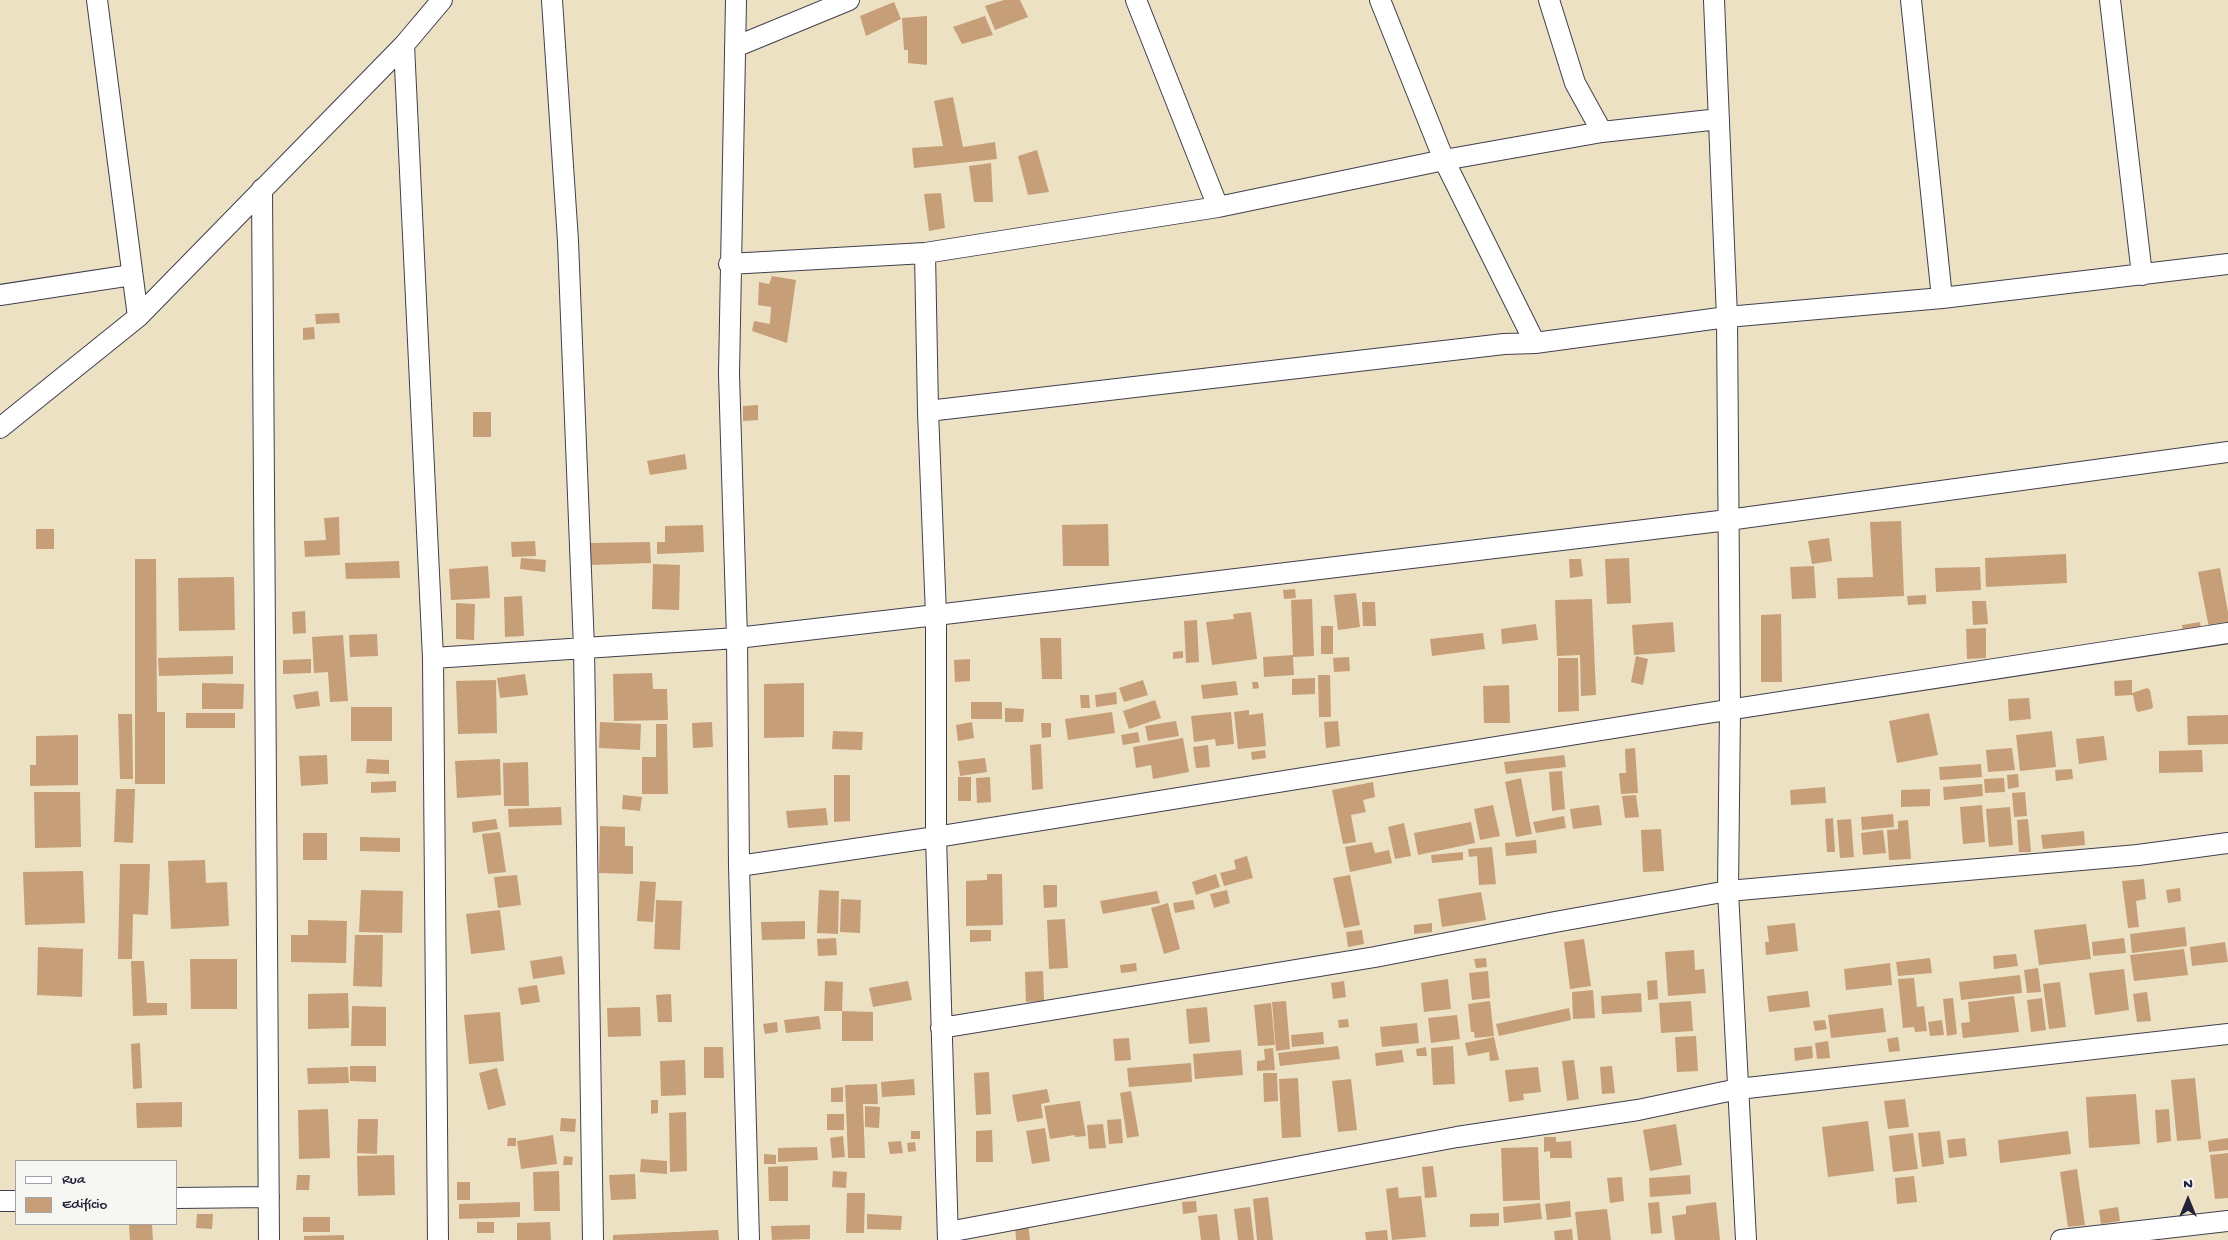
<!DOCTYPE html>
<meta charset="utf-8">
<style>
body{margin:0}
#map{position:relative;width:2228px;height:1240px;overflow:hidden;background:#ede1c3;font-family:"Gochi Hand",sans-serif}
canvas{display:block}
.legend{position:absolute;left:15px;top:1160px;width:162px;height:65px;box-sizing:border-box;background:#f6f6f2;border:1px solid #a1a1a9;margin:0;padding:6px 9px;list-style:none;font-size:15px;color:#22223b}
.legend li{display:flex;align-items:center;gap:10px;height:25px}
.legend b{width:25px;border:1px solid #a1a1a9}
.north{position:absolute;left:2163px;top:1175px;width:50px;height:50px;-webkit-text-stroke:4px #f6f6f2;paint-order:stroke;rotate:0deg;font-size:14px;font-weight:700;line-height:20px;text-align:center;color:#22223b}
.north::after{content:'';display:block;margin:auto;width:18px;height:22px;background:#22223b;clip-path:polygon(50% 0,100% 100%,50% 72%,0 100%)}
</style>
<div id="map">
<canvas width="2228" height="1240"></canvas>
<ul class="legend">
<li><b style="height:6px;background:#fff"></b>Rua</li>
<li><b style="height:14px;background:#c69f79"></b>Edifício</li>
</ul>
<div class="north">N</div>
</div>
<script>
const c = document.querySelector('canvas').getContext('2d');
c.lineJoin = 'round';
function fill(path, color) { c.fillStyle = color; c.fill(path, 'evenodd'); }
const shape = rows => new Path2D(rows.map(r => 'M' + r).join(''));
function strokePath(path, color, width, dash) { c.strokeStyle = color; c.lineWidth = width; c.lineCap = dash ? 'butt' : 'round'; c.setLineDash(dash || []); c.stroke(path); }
const building = shape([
 [1004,0,1020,0,1028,17,995,30,985,6],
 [894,2,901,19,866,36,860,16],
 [927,16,927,65,908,63,908,50,904,50,902,18],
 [985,16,993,35,962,44,953,27],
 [953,97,963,147,995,142,997,159,914,168,912,148,943,146,934,101],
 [1037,150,1049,192,1028,195,1018,156],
 [991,163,993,202,974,202,969,166],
 [941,193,945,228,929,231,924,194],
 [772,276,796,280,787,343,752,331,754,321,770,324,771,307,758,305,759,282,769,284],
 [339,313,340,323,316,324,315,314],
 [314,327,315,339,303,340,303,328],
 [758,405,758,420,743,421,743,406],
 [473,412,491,412,491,437,473,437],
 [685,454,687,469,650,475,647,461],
 [339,517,340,555,305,557,304,541,326,540,324,518],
 [1901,521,1904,596,1838,599,1837,578,1873,577,1870,522],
 [1108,524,1109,566,1063,566,1062,525],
 [703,525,704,552,657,554,657,542,665,542,665,526],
 [36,529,54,529,54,549,36,549],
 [1829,538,1832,561,1812,564,1808,541],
 [535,541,536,556,512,557,511,542],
 [650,542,651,563,590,565,590,543],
 [2066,554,2067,583,1986,587,1985,558],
 [521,558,546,560,545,572,520,569],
 [1629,558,1631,603,1607,604,1605,559],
 [135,559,156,559,157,712,165,712,165,784,135,784],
 [1569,559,1581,559,1583,576,1570,578],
 [399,561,400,578,346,579,345,563],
 [653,564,680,565,679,610,652,609],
 [488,566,490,598,451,600,449,569],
 [1814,566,1816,598,1792,599,1790,567],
 [1980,567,1981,590,1936,592,1935,568],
 [2220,568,2228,612,2228,630,2210,633,2198,572],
 [234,577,235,630,179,631,178,578],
 [1295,589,1296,598,1284,599,1283,590],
 [1356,593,1360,627,1338,630,1334,595],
 [1926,595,1926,604,1908,605,1907,596],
 [522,596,524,636,505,637,504,597],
 [1312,599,1314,656,1293,657,1294,675,1264,677,1263,657,1293,655,1291,600],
 [1592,599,1596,695,1581,696,1580,655,1557,656,1555,600],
 [1972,601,1986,601,1988,624,1973,625],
 [1362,602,1375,602,1376,626,1363,626],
 [456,603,475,604,474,640,456,639],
 [305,611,306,633,293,634,292,612],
 [1251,612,1257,659,1212,665,1206,622,1234,619,1233,614],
 [1781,614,1782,682,1761,682,1761,615],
 [1197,620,1199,662,1186,663,1184,621],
 [1673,622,1675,652,1634,655,1632,625],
 [2200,622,2202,634,2184,637,2182,625],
 [1536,624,1538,640,1502,644,1501,629],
 [1321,626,1333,626,1333,654,1321,654],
 [1986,628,1986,658,1967,659,1966,629],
 [1483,633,1485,649,1432,656,1430,639],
 [377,634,378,656,350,657,349,635],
 [343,635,348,701,330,702,328,672,314,673,312,637],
 [1040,638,1061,638,1062,679,1042,679],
 [1183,651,1183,658,1173,659,1173,652],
 [233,656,233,674,159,676,158,658],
 [1636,656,1648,659,1643,685,1631,682],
 [1349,657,1350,671,1334,672,1333,658],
 [1558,658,1578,658,1579,711,1558,712],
 [311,659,311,673,283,674,283,660],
 [970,659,970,681,955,682,954,660],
 [652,673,653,689,667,689,668,720,614,721,613,674],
 [525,674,528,695,500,698,497,678],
 [1318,675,1330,675,1331,717,1319,717],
 [1315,678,1315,694,1292,695,1292,679],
 [496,680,497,733,458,734,456,681],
 [1143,680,1148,695,1124,702,1119,688],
 [2132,680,2132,693,2147,688,2150,690,2153,707,2151,709,2138,712,2136,710,2133,695,2115,696,2114,681],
 [1236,681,1238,695,1203,699,1201,685],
 [1252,682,1258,682,1259,688,1253,689],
 [202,683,244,684,243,709,202,709],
 [804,683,804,737,764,738,764,684],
 [1509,685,1510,723,1484,723,1483,686],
 [318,691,320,706,296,709,293,695],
 [1116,692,1117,704,1096,707,1095,695],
 [1080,695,1089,695,1090,708,1081,708],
 [2029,698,2031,719,2009,721,2008,699],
 [1155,700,1161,718,1129,729,1123,711],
 [971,702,1002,702,1002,719,971,719],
 [351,707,392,707,392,741,351,741],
 [1005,708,1024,709,1023,722,1005,722],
 [1249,710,1249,715,1263,713,1266,746,1238,749,1234,712],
 [1112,712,1115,733,1068,740,1065,719],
 [1231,712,1234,744,1216,746,1215,739,1194,742,1191,716],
 [186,713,235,713,235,728,186,728],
 [1929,713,1938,755,1897,763,1889,721],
 [118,714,132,714,133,779,120,779],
 [2228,715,2228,744,2188,745,2187,716],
 [1176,721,1179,736,1148,741,1145,726],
 [1338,721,1340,746,1326,748,1324,722],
 [600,722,641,724,640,750,599,748],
 [712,722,713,747,693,748,692,723],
 [972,722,974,738,958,741,956,725],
 [1041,723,1051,723,1051,737,1042,738],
 [656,724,667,724,668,794,642,794,642,757,656,757],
 [833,731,863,732,862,750,832,749],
 [2052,731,2056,767,2020,771,2016,735],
 [1138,732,1140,742,1123,745,1121,735],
 [78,735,78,785,30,786,30,765,36,765,36,736],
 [2104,736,2107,760,2079,764,2076,739],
 [1183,738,1189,772,1153,779,1151,765,1136,768,1133,747],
 [1041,744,1043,789,1032,790,1030,745],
 [1208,745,1210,767,1196,768,1193,747],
 [1635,748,1638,793,1621,794,1619,773,1626,773,1625,749],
 [2012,748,2015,770,1988,772,1986,750],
 [1265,750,1266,758,1252,760,1251,752],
 [2202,750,2203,772,2159,773,2159,751],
 [327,755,328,784,301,786,299,756],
 [1564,755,1566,767,1506,774,1504,762],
 [985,758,987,772,960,776,958,761],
 [367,759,389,760,389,774,366,773],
 [500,759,501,795,457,798,455,761],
 [528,762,529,806,504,806,503,763],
 [1981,764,1982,777,1940,780,1939,767],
 [2072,769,2073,779,2056,781,2055,770],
 [1562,771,1565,809,1552,811,1549,772],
 [2018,774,2019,787,2008,789,2007,775],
 [834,775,850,775,850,821,834,822],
 [958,777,971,777,971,801,958,801],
 [990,777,991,802,977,803,976,778],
 [1521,778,1532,834,1516,837,1505,782],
 [2004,778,2005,792,1985,793,1984,779],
 [396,781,396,792,371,793,371,782],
 [1373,782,1375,797,1363,800,1366,812,1351,815,1356,842,1343,844,1332,790],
 [1982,784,1983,796,1944,800,1943,787],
 [1825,787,1826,803,1791,805,1790,790],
 [116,789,135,789,133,843,114,842],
 [1930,789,1930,806,1901,807,1901,790],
 [34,792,80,792,81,847,35,848],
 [2025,792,2027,816,2014,817,2012,793],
 [623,795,642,797,640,811,622,809],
 [1636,795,1639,817,1625,818,1622,796],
 [1493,805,1500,836,1480,840,1474,809],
 [1599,805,1602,825,1573,829,1570,809],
 [1982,805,1985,842,1963,844,1960,807],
 [561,807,562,825,509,827,508,809],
 [2010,807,2013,845,1989,847,1986,809],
 [826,808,828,825,788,828,786,811],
 [1893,814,1894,827,1862,830,1861,817],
 [1564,816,1566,828,1536,833,1533,822],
 [1833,818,1835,852,1827,852,1825,819],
 [496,819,498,829,473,833,472,822],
 [1851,819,1854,857,1840,858,1837,820],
 [2028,819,2031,852,2019,852,2017,820],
 [1908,820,1911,859,1889,860,1887,830,1898,829,1898,821],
 [1471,822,1475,843,1418,855,1414,833],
 [1404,823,1411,856,1395,859,1388,827],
 [600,826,625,827,625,846,633,846,633,874,599,873],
 [1661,829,1664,871,1643,872,1641,830],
 [1883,830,1886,853,1863,855,1861,833],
 [2084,831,2085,845,2043,849,2041,835],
 [500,832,506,872,488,874,482,834],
 [303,833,327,833,327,860,303,860],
 [360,837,400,838,400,852,360,851],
 [1536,840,1537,853,1506,856,1505,843],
 [1372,842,1375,853,1389,850,1392,863,1350,872,1345,847],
 [1492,847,1496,884,1479,885,1477,856,1469,857,1468,849],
 [1463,852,1463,860,1432,863,1431,855],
 [1247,856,1253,878,1224,886,1220,873,1236,869,1234,860],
 [205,860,206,883,227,882,229,926,171,929,168,861],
 [120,864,150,864,148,915,133,914,132,959,118,959],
 [83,871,85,923,25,925,23,872],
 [987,874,1002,874,1003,925,966,926,966,881,987,880],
 [1216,874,1220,887,1196,895,1192,882],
 [517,875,521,905,498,908,494,877],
 [1350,875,1360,925,1344,928,1333,878],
 [2144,879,2146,899,2136,901,2139,927,2128,928,2122,881],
 [640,881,656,882,653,922,637,921],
 [1043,885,1057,885,1057,907,1044,908],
 [2180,888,2181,901,2168,903,2166,890],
 [361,890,403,891,402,933,359,932],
 [819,890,839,891,838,934,817,933],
 [1227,890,1230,903,1214,908,1210,894],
 [1157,891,1160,903,1103,914,1100,901],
 [1481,892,1486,920,1442,927,1438,899],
 [841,899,861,900,860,933,840,932],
 [656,900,682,901,680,950,654,949],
 [1193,900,1195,909,1175,913,1173,903],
 [1168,903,1180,949,1164,954,1151,908],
 [500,910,505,950,471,954,466,914],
 [1065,919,1068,968,1049,969,1047,920],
 [308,920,347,921,346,963,291,962,291,935,308,935],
 [805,921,805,939,762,940,761,922],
 [1432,923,1432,932,1414,934,1414,925],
 [1795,923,1798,951,1766,955,1765,942,1769,942,1767,926],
 [2086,924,2091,959,2039,965,2034,930],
 [2185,927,2187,946,2132,953,2130,934],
 [970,930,991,930,991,941,970,942],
 [1362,930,1364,944,1348,947,1346,932],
 [355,935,383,935,382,987,353,986],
 [836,938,837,955,818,956,817,939],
 [2124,938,2126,953,2093,956,2092,942],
 [1584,939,1591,986,1570,989,1564,942],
 [2225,942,2228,962,2192,966,2190,947],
 [38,947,83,949,82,997,37,995],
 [2184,949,2188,975,2134,981,2130,955],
 [1694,950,1695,970,1704,969,1706,993,1668,996,1665,952],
 [2016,954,2018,966,1994,969,1993,956],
 [562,956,565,974,533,979,530,961],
 [1486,958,1487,967,1476,968,1474,959],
 [1930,958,1932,973,1898,976,1896,962],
 [190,959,237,959,237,1009,191,1009],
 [131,961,144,961,147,1003,167,1003,167,1015,133,1016],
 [1136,963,1137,971,1121,973,1120,965],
 [1890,963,1892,985,1846,990,1844,969],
 [2038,968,2041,992,2027,993,2024,970],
 [2124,969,2129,1010,2095,1015,2089,973],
 [1043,971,1044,1001,1026,1002,1025,972],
 [1488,971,1490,998,1472,1000,1469,973],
 [2020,975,2022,993,1961,1000,1959,982],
 [1914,978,1917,1007,1924,1006,1927,1031,1915,1032,1914,1027,1903,1028,1898,979],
 [1448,979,1451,1009,1424,1012,1421,983],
 [1657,980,1658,999,1648,1000,1647,981],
 [825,981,843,982,842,1011,824,1011],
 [908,981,912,1000,873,1007,869,988],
 [1344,981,1346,997,1333,999,1331,983],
 [2060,982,2066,1027,2049,1029,2043,984],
 [537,985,540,1002,521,1005,518,988],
 [1593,990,1595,1018,1573,1019,1572,992],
 [1808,991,1810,1007,1769,1012,1767,996],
 [2147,992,2151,1021,2137,1022,2133,994],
 [348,993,349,1028,308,1029,308,994],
 [1641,993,1642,1012,1602,1014,1601,996],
 [671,994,672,1022,658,1022,656,995],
 [2014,996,2019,1032,1963,1038,1961,1023,1970,1022,1968,1002],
 [1953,998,1957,1034,1947,1036,1943,999],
 [2042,998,2046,1030,2031,1032,2027,1000],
 [1286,1001,1290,1049,1276,1051,1272,1002],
 [1490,1001,1494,1036,1475,1038,1474,1032,1471,1032,1468,1004],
 [1691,1001,1693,1031,1661,1033,1659,1003],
 [1271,1003,1275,1045,1258,1046,1254,1005],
 [352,1006,386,1007,386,1046,351,1046],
 [640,1007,641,1036,608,1037,607,1008],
 [1207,1007,1210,1042,1189,1044,1186,1009],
 [1569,1008,1571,1020,1499,1036,1496,1024],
 [1883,1008,1886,1032,1831,1038,1828,1015],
 [842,1011,873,1012,873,1041,842,1041],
 [500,1012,504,1061,469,1064,464,1015],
 [1457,1015,1460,1039,1431,1043,1428,1018],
 [819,1016,821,1029,786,1033,784,1020],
 [1348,1019,1349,1027,1339,1028,1338,1020],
 [1825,1020,1827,1029,1815,1031,1813,1021],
 [1942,1020,1944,1035,1930,1036,1928,1022],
 [777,1022,778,1032,765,1034,763,1024],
 [1417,1023,1419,1043,1382,1047,1380,1027],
 [1323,1032,1324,1044,1292,1047,1291,1035],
 [1696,1036,1698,1071,1677,1072,1675,1037],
 [1494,1037,1499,1060,1490,1061,1489,1052,1468,1056,1465,1043],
 [1898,1037,1900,1051,1889,1052,1887,1039],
 [1129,1038,1131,1060,1115,1061,1113,1039],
 [1828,1041,1830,1058,1817,1059,1815,1043],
 [140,1043,142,1088,133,1089,131,1044],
 [1338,1046,1340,1059,1280,1066,1278,1053],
 [1453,1046,1455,1084,1433,1085,1431,1048],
 [1812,1046,1813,1058,1795,1061,1794,1048],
 [704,1047,723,1047,724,1078,704,1078],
 [1426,1047,1427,1056,1417,1056,1416,1049],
 [1273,1048,1275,1070,1257,1071,1257,1061,1265,1060,1264,1049],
 [1241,1050,1243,1075,1195,1079,1193,1054],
 [1402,1050,1404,1062,1376,1066,1375,1053],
 [685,1060,686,1095,661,1096,660,1061],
 [1574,1060,1579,1099,1567,1101,1562,1061],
 [1191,1063,1192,1082,1129,1087,1127,1068],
 [350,1066,376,1066,376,1082,350,1081],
 [1612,1066,1615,1093,1602,1094,1600,1067],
 [348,1067,349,1083,308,1084,307,1068],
 [1538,1067,1541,1092,1523,1094,1524,1100,1509,1102,1505,1070],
 [497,1068,506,1105,488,1110,479,1073],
 [989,1072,991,1114,976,1115,974,1073],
 [1263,1073,1277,1073,1278,1101,1264,1102],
 [1298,1078,1301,1137,1282,1138,1279,1079],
 [2195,1078,2201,1139,2177,1141,2171,1080],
 [914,1079,915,1095,882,1097,881,1082],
 [1351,1079,1357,1130,1338,1132,1332,1081],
 [877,1084,878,1104,863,1104,865,1158,848,1158,845,1085],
 [843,1087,843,1102,831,1102,831,1088],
 [1047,1089,1050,1102,1041,1104,1043,1118,1017,1122,1012,1095],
 [1131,1091,1139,1136,1127,1138,1120,1093],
 [2136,1094,2140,1144,2089,1148,2086,1097],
 [1905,1099,1909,1127,1888,1129,1884,1101],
 [651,1100,658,1100,658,1113,651,1114],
 [1080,1101,1086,1136,1075,1137,1075,1135,1050,1139,1044,1106],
 [182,1102,182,1127,137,1128,136,1103],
 [865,1106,880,1107,879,1128,865,1127],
 [328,1109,330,1158,299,1159,298,1110],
 [2169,1109,2171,1141,2157,1143,2155,1110],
 [686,1112,687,1171,670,1172,669,1113],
 [827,1114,844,1114,844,1130,827,1130],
 [561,1118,576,1119,575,1132,560,1131],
 [358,1119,378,1119,377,1154,357,1153],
 [1121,1119,1123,1143,1109,1144,1107,1120],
 [1868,1121,1874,1171,1828,1177,1822,1127],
 [1103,1124,1106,1148,1089,1149,1087,1125],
 [1676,1124,1682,1165,1650,1171,1643,1130],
 [1045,1128,1050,1161,1032,1164,1026,1131],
 [992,1130,993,1162,976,1162,976,1131],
 [911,1131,920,1131,920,1139,911,1139],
 [1940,1131,1944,1164,1922,1167,1918,1133],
 [2068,1131,2071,1154,2000,1163,1998,1140],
 [1913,1133,1918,1169,1893,1172,1889,1136],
 [553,1135,557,1164,521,1169,517,1141],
 [843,1136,845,1157,832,1158,830,1138],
 [1544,1137,1556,1137,1556,1142,1571,1141,1572,1158,1550,1158,1550,1151,1544,1152],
 [508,1138,516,1138,516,1146,507,1146],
 [1965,1138,1967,1156,1949,1158,1947,1140],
 [2228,1138,2228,1150,2209,1152,2208,1141],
 [901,1141,903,1153,890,1154,888,1142],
 [915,1142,916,1151,908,1152,907,1143],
 [817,1147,818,1160,778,1162,778,1148],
 [1538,1147,1540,1200,1503,1201,1501,1148],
 [2228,1153,2228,1198,2215,1199,2210,1155],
 [764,1154,776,1155,776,1164,764,1164],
 [394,1155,395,1195,358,1196,357,1156],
 [564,1156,573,1157,572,1165,563,1165],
 [641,1159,667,1161,667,1174,640,1172],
 [788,1166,788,1201,769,1201,768,1167],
 [1433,1166,1437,1197,1425,1198,1422,1167],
 [2077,1169,2085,1225,2068,1227,2060,1172],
 [559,1171,560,1211,534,1211,533,1172],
 [833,1171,847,1172,846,1188,832,1187],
 [635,1174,636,1199,611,1200,609,1175],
 [297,1175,310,1175,309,1190,296,1190],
 [1690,1175,1691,1194,1650,1197,1649,1178],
 [1914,1176,1917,1202,1897,1204,1895,1178],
 [1622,1177,1624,1201,1610,1203,1607,1178],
 [457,1182,470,1182,470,1200,457,1200],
 [1398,1187,1399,1198,1421,1196,1426,1237,1392,1240,1386,1189],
 [847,1193,865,1193,864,1233,846,1233],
 [1268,1197,1273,1240,1257,1240,1253,1199],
 [1196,1201,1197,1212,1183,1214,1182,1202],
 [1570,1201,1571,1217,1547,1220,1545,1204],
 [520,1202,520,1217,459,1219,459,1204],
 [1659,1202,1662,1233,1651,1234,1648,1203],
 [1716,1202,1720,1240,1675,1240,1672,1216,1686,1214,1686,1206],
 [1540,1203,1542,1219,1504,1223,1503,1207],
 [1250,1207,1254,1240,1238,1240,1234,1209],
 [2118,1207,2120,1221,2101,1224,2099,1210],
 [1607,1209,1611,1240,1578,1240,1575,1212],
 [1499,1213,1499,1226,1470,1227,1470,1214],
 [197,1214,213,1214,212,1229,196,1228],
 [867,1214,902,1216,901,1230,867,1229],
 [1217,1214,1220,1240,1201,1240,1198,1216],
 [303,1217,330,1217,330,1232,303,1232],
 [477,1222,494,1222,494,1233,477,1233],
 [550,1222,551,1240,517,1240,517,1223],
 [1028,1223,1030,1240,1016,1240,1015,1225],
 [129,1224,152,1224,153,1240,130,1240],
 [810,1225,810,1239,772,1240,771,1226],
 [1572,1229,1573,1240,1555,1240,1554,1231],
 [718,1230,719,1240,613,1240,613,1235],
 [1387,1230,1388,1240,1366,1240,1365,1232],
 [344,1235,344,1240,304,1240,304,1236]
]);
const street = shape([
 [97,0,138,317],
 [552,0,568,241,584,648,593,1240],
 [736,0,729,374,737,638,739,866,749,1240],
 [1136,0,1218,207],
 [1380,0,1444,160,1535,343],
 [1549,0,1575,83,1602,132],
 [1714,0,1727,317,1730,709,1728,891,1746,1240],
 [1911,0,1942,298],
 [2110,0,2142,275],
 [404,45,433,658,438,1240],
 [735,47,849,0],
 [262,189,269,1240],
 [925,253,928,411],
 [729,264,925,253,1218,207,1444,160,1602,132,1719,119],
 [0,295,132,275],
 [0,428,138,317,404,45,442,0],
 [433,658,737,638,936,615,1728,520,2228,452],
 [739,866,936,837,1695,715,2228,633],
 [941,1028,1375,957,1555,922,1728,891,2138,855,2228,843],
 [176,1198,269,1197],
 [0,1201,16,1201],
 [948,1232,1457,1137,1638,1110,1738,1089,2228,1034],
 [948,1240,936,837,936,615,928,411,1504,344,1535,343,1727,317,1942,298,2228,264],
 [2061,1240,2228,1221]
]);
fill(building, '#c69f79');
strokePath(street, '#403f4f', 22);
strokePath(street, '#fff', 20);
</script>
